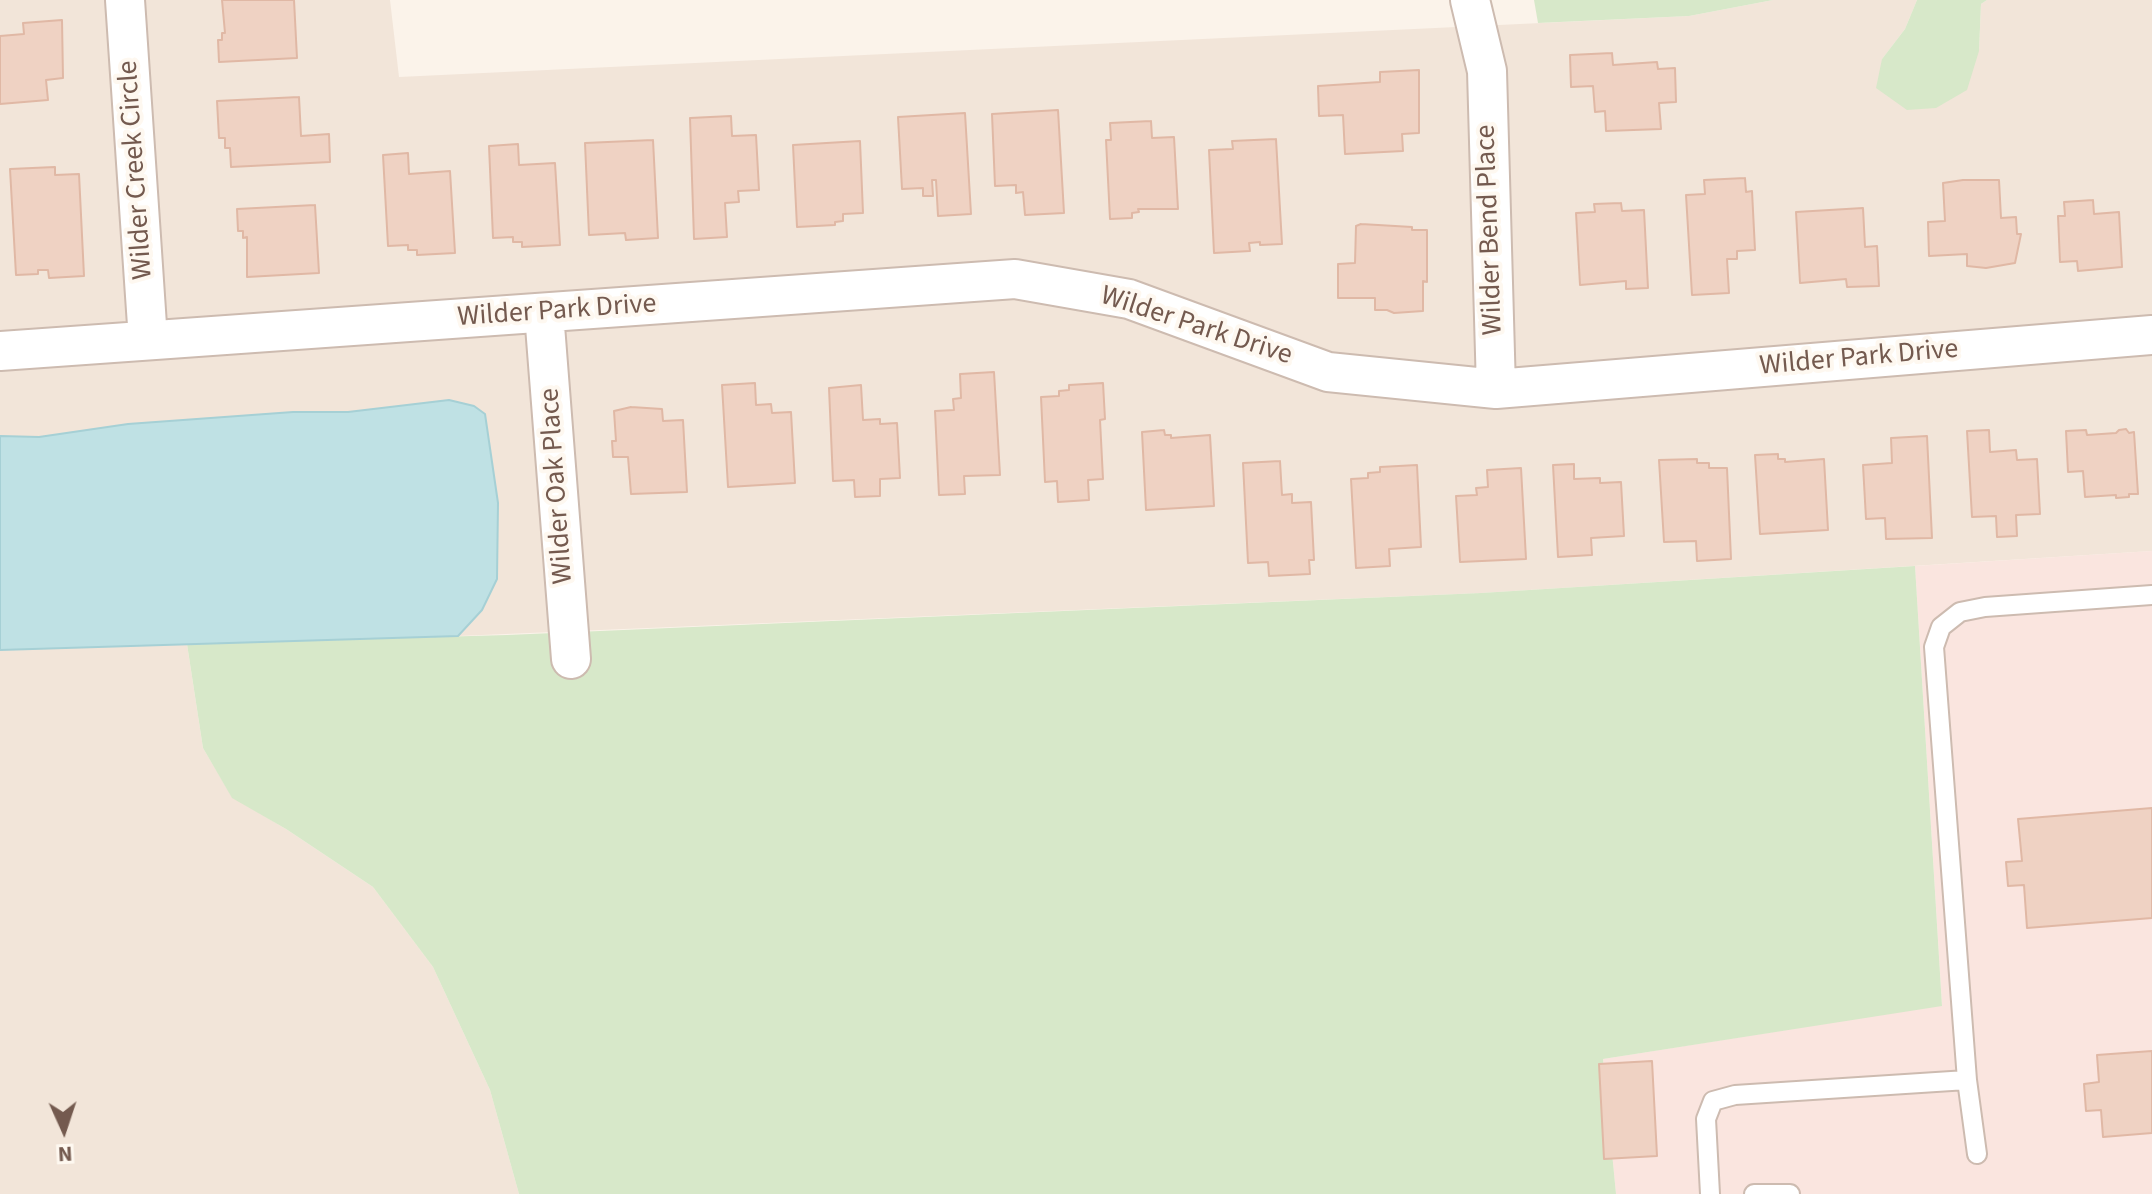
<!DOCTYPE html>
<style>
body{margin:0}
#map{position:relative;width:2152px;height:1194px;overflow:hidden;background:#fbf3ea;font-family:"Source Sans 3",sans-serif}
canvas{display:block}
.north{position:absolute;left:24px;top:1090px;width:80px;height:80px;-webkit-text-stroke:6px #fef8f0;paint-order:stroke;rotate:177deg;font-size:22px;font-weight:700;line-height:32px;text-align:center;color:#745a4f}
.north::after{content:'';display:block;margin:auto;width:28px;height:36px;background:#745a4f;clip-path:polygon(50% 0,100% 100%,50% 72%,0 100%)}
</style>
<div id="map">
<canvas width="2152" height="1194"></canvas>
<div class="north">N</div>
</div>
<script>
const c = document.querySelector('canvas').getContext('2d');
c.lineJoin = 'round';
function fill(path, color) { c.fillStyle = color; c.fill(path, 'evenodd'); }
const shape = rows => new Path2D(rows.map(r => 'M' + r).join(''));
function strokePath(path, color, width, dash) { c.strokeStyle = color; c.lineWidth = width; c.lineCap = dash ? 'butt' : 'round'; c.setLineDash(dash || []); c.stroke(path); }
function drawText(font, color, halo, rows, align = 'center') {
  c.font = font + ' "Source Sans 3",sans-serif'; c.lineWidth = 8; c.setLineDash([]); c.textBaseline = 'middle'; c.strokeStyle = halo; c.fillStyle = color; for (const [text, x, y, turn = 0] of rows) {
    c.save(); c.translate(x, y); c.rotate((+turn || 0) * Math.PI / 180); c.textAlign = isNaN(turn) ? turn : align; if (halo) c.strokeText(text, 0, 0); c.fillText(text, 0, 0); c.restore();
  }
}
const residential = shape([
 [0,0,390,0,399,77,1689,16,1773,0,1917,0,1905,29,1882,59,1979,51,1981,4,1987,0,2152,0,2152,551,1481,593,458,636,482,610,497,578,498,503,485,414,474,406,449,400,348,412,293,412,128,424,39,437,0,436],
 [187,644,203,748,232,797,286,829,373,887,433,967,490,1090,519,1194,0,1194,0,650]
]);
const commercial = shape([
 [2152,551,2152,1194,1616,1194,1603,1059,1942,1005,1915,566]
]);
const green = shape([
 [1534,0,1827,0,1773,0,1689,16,1538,23],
 [1917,0,1987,0,1981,4,1979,51,1967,90,1936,108,1907,110,1876,88,1882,59,1905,29],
 [1915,566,1942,1006,1603,1059,1616,1194,519,1194,490,1090,433,967,373,887,286,829,232,798,203,748,187,644,507,635,1481,593]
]);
const water = shape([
 [449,400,474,406,485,414,498,503,497,579,482,610,458,636,0,650,0,436,39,437,128,424,293,412,348,412,449,400]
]);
const building = shape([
 [222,0,294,0,297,58,219,62,218,40,222,40,222,33,225,33,222,0],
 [62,20,63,78,46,80,48,100,0,104,0,36,24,34,23,23,62,20],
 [1612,53,1613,65,1657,62,1658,69,1675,68,1676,102,1659,103,1661,129,1606,131,1605,111,1595,112,1593,86,1571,87,1570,55,1612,53],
 [1419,70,1419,133,1402,134,1403,151,1345,154,1343,115,1319,116,1318,86,1380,82,1380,72,1419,70],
 [299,97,301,136,329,134,330,162,231,167,230,148,225,148,225,138,219,138,217,101,299,97],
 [1058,110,1064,213,1025,215,1023,192,1016,193,1016,185,995,186,992,114,1058,110],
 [965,113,971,214,938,216,936,180,932,180,933,196,923,196,923,188,902,189,898,117,965,113],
 [731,116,732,136,756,135,759,190,738,191,739,202,725,203,727,237,694,239,690,118,731,116],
 [1151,121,1152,138,1174,137,1178,209,1138,209,1139,212,1132,213,1132,218,1110,219,1106,140,1111,140,1110,123,1151,121],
 [1276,139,1282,244,1260,245,1260,242,1249,243,1250,251,1214,253,1209,150,1233,149,1232,141,1276,139],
 [653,140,658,238,626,240,625,233,589,235,585,143,653,140],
 [860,141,863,213,843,214,843,221,835,222,835,225,797,227,793,145,860,141],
 [518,144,519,165,555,163,560,245,522,247,522,242,513,242,513,237,493,238,489,146,518,144],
 [408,153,409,174,450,171,455,253,417,255,417,250,408,250,408,245,388,246,383,155,408,153],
 [55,167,55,175,79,174,84,276,49,278,48,270,38,270,38,274,16,275,10,169,55,167],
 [1745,178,1746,192,1752,191,1755,250,1737,251,1737,259,1727,259,1729,293,1692,295,1686,195,1705,194,1704,180,1745,178],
 [1963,180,1999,180,2001,218,2016,217,2017,234,2021,234,2015,263,1986,268,1967,266,1967,254,1929,256,1928,222,1945,221,1943,183,1963,180],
 [2093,200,2094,214,2119,212,2122,267,2078,271,2077,261,2060,262,2058,216,2065,216,2064,202,2093,200],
 [1621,203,1622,211,1644,210,1648,288,1626,289,1626,281,1580,285,1576,213,1595,212,1594,204,1621,203],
 [315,205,319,273,247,277,247,237,243,238,243,231,238,231,237,209,315,205],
 [1863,208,1865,247,1877,246,1879,286,1847,287,1846,279,1800,283,1796,212,1863,208],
 [1361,224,1412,227,1412,230,1427,230,1427,282,1423,281,1423,311,1394,313,1387,310,1375,310,1375,298,1338,298,1338,264,1355,263,1356,226,1361,224],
 [994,372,1000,475,964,476,965,494,939,495,935,411,954,410,953,399,961,398,960,374,994,372],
 [755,383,756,405,771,404,772,413,791,412,795,483,728,487,722,385,755,383],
 [1103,383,1105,419,1100,420,1103,479,1088,480,1089,500,1058,502,1057,481,1045,482,1041,397,1059,396,1059,391,1069,390,1069,385,1103,383],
 [861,385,863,420,880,419,880,424,897,423,900,478,880,479,880,496,855,497,854,480,833,481,829,388,861,385],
 [631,407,662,409,663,421,683,420,687,492,631,494,628,457,613,457,612,441,616,441,614,411,631,407],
 [2126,429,2129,433,2134,432,2138,494,2129,494,2129,497,2116,498,2116,495,2085,497,2083,471,2068,472,2066,431,2086,430,2087,435,2116,433,2119,430,2126,429],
 [1164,430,1165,435,1171,435,1171,438,1210,435,1214,506,1146,510,1142,432,1164,430],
 [1989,430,1990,452,2016,450,2017,460,2037,459,2040,514,2016,515,2017,536,1997,537,1996,516,1972,517,1967,431,1989,430],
 [1927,436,1932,538,1886,539,1885,518,1866,519,1863,465,1892,463,1891,438,1927,436],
 [1778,454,1778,459,1785,459,1785,462,1824,459,1828,530,1760,534,1755,455,1778,454],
 [1697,459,1697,463,1709,463,1709,468,1727,468,1731,559,1697,561,1696,541,1664,542,1659,460,1697,459],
 [1280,461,1282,495,1292,494,1292,503,1311,502,1314,560,1309,560,1310,574,1269,576,1268,562,1248,563,1243,463,1280,461],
 [1574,464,1574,479,1600,478,1600,483,1621,482,1624,536,1591,538,1592,555,1558,557,1553,465,1574,464],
 [1417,465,1421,547,1389,549,1390,566,1356,568,1351,479,1368,478,1368,473,1380,472,1380,467,1417,465],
 [1521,468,1526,559,1460,562,1456,496,1477,495,1476,488,1488,487,1487,470,1521,468],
 [2152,808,2152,918,2027,928,2024,885,2008,886,2006,862,2022,861,2018,819,2152,808],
 [2152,1051,2152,1133,2103,1137,2101,1110,2086,1111,2084,1084,2099,1082,2097,1055,2152,1051],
 [1652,1061,1657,1156,1604,1159,1599,1064,1652,1061]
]);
const service = shape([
 [1977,1154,1967,1080,1934,647,1941,627,1960,612,1985,607,2152,595],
 [1710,1194,1706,1119,1713,1101,1735,1095,1967,1080],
 [1754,1194,1790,1194]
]);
const minor = shape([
 [125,0,148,340],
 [1470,0,1487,71,1496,389],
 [544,313,571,659],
 [0,351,1015,279,1129,299,1328,372,1496,389,2152,335]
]);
const streetNames = [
 ["Wilder Creek Circle",137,170,-94],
 ["Wilder Bend Place",1491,230,-92],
 ["Wilder Park Drive",557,312,-4],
 ["Wilder Park Drive",1196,327,18],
 ["Wilder Park Drive",1859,359,-5],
 ["Wilder Oak Place",558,486,-94]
];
fill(residential, '#f2e5d9');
fill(commercial, '#fae5df');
fill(green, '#d7e8c9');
fill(water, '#bfe1e4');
strokePath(water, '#a6d0d5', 2);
fill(building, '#efd2c3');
strokePath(building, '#e0b8a5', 2);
strokePath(service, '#cdbbb0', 22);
strokePath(minor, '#cdbbb0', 42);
strokePath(service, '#fff', 18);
strokePath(minor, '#fff', 38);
drawText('28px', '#745a4f', '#fef8f0', streetNames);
</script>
